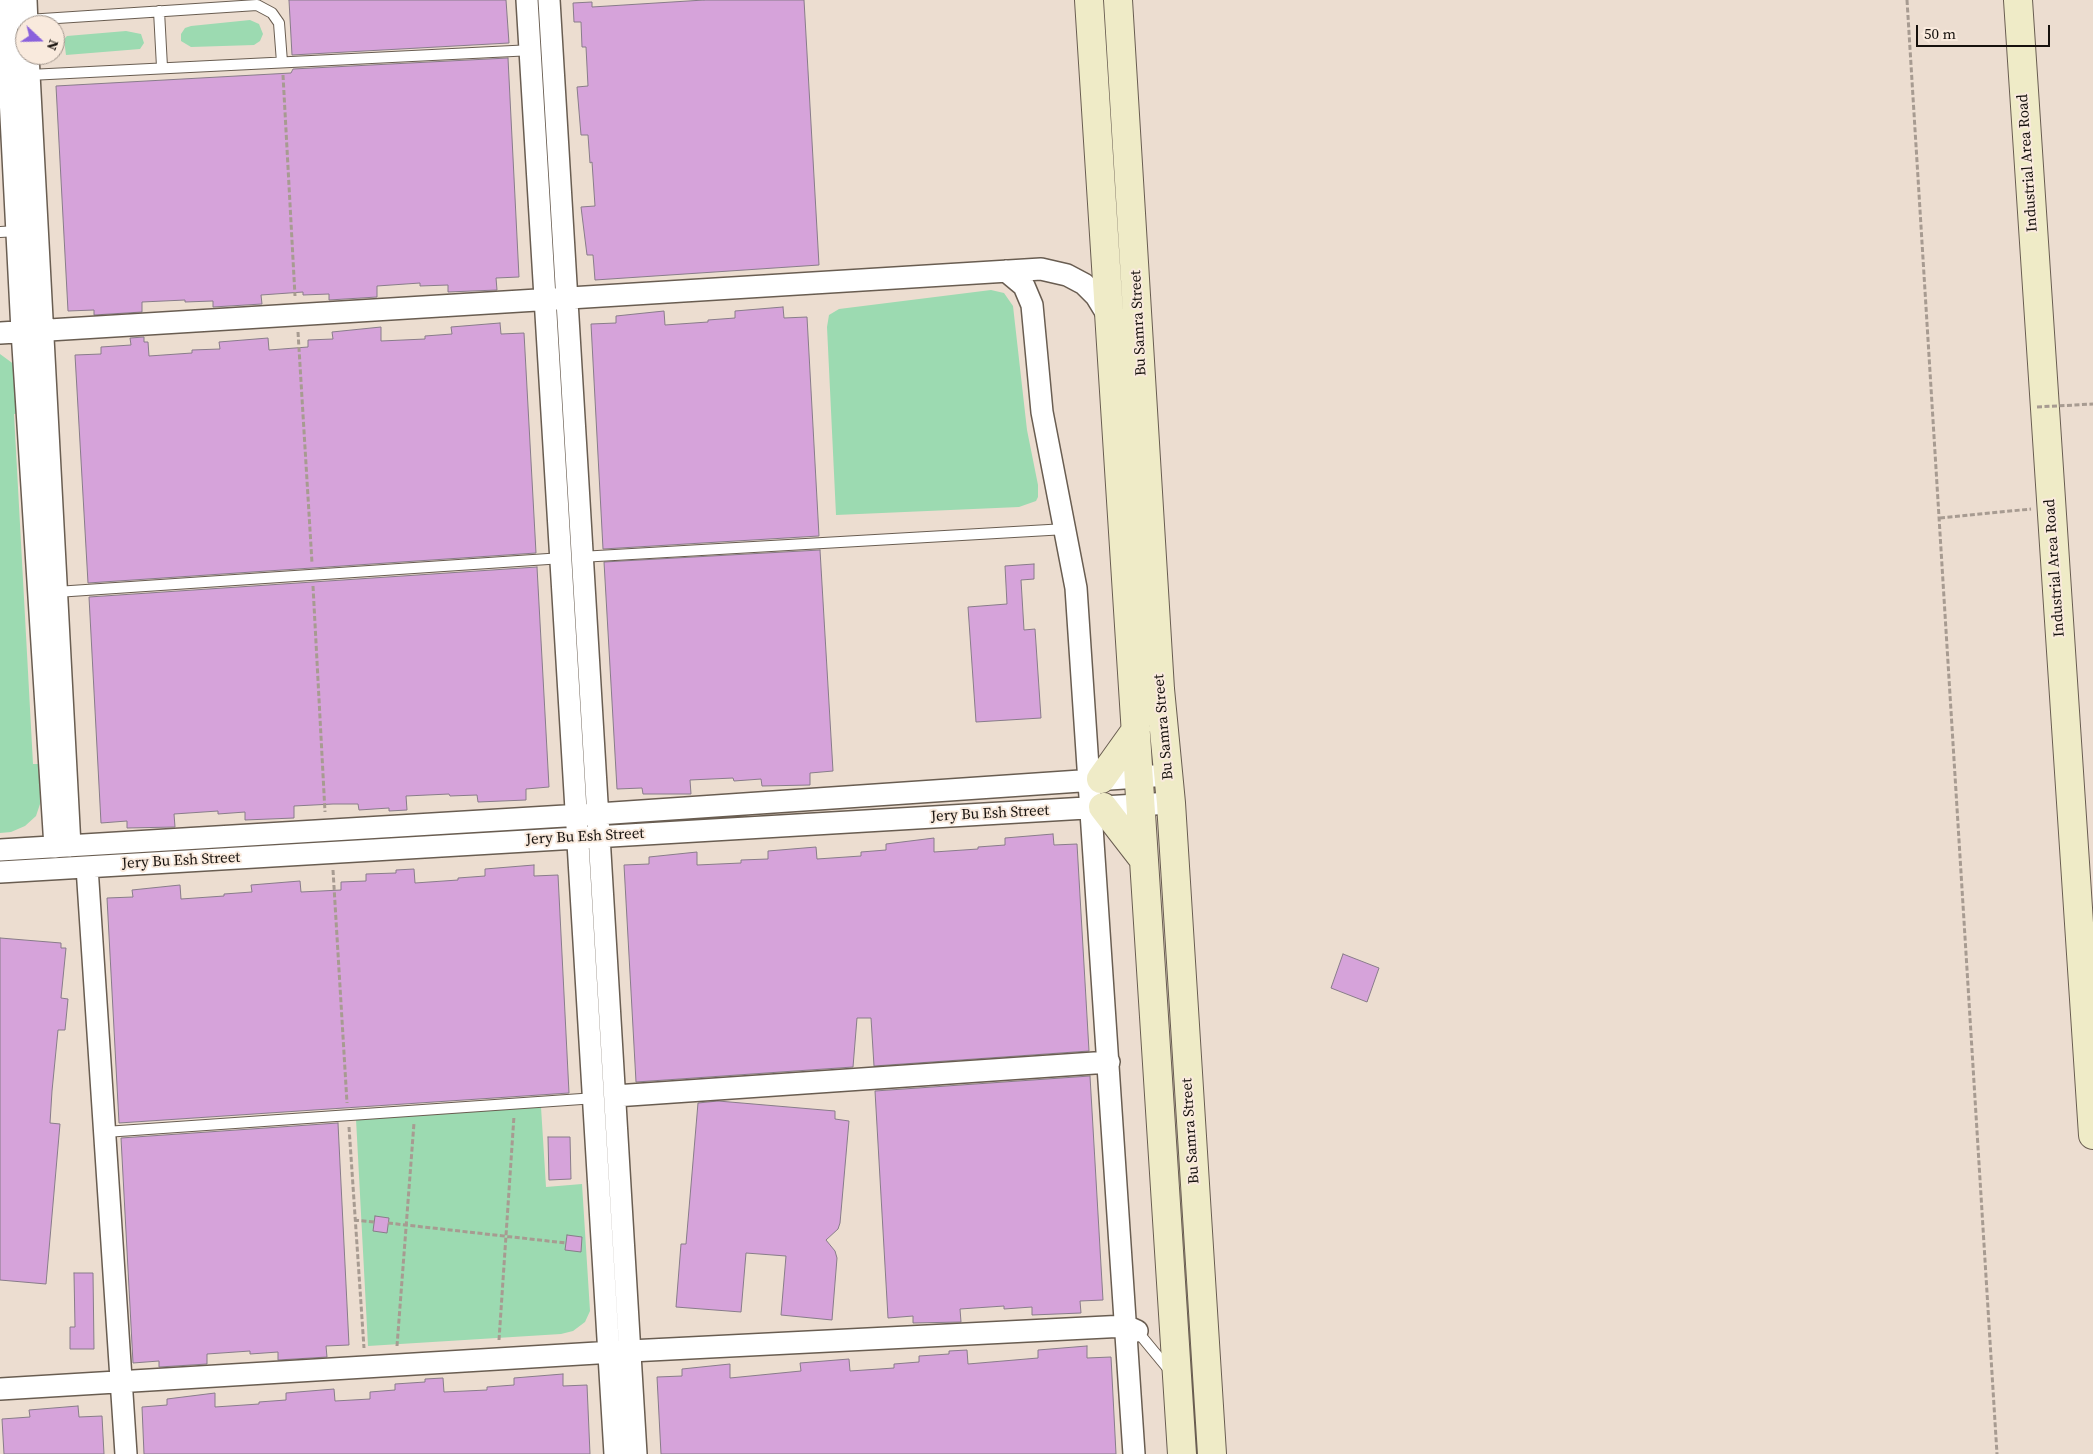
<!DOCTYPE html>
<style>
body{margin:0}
#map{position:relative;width:2093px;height:1454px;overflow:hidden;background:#ecddd0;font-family:"Source Serif 4",serif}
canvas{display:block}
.north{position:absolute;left:15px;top:15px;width:50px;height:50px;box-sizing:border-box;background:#f9eadd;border:1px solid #9e938a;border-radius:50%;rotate:111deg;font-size:14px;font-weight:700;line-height:20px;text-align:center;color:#16110d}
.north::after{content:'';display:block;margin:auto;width:18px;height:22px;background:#8a61dc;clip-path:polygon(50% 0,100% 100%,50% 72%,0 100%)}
.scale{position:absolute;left:1916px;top:25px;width:134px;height:22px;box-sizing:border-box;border:2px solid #16110d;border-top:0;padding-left:6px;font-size:15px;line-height:18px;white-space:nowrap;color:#16110d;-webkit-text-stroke:4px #f9eadd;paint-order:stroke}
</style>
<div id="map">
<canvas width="2093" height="1454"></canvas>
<div class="north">N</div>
<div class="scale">50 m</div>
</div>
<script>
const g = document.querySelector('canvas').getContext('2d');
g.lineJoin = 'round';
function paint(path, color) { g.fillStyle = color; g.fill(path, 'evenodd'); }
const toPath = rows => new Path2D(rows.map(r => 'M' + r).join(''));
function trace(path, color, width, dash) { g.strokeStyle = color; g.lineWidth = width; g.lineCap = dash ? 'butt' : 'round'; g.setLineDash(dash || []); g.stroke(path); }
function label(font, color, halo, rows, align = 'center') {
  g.font = font + ' "Source Serif 4",serif'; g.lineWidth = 4; g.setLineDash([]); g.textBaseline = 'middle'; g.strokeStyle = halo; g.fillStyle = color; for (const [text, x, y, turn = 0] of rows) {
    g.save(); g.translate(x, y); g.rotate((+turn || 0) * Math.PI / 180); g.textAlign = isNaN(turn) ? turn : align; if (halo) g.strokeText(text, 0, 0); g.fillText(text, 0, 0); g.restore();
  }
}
paint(toPath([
 [250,20,259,24,263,34,260,41,254,45,191,47,181,41,181,34,185,28,191,26],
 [126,31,141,34,144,43,140,49,66,55,64,39,67,36],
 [991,290,1004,293,1013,306,1027,430,1038,485,1038,497,1036,501,1019,507,836,515,827,327,829,315,839,309],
 [0,354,15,365,22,413,14,414,33,764,41,764,41,801,36,816,25,826,11,832,0,833],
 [541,1107,546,1187,582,1184,590,1311,585,1322,573,1331,561,1334,368,1346,356,1119]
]), '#9cdab1');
const building = toPath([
 [289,0,506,0,509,43,292,55,289,0],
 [704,0,804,0,819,265,595,280,593,255,587,255,581,207,595,206,592,162,590,163,588,135,581,135,577,87,588,86,586,47,582,47,581,22,574,22,573,3,592,2,592,7,704,0],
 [508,58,519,277,496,278,497,290,448,292,448,285,420,286,420,283,377,286,377,297,329,300,329,294,303,295,303,292,261,295,262,304,213,307,213,301,185,302,185,300,142,302,142,312,94,315,94,310,68,311,56,86,291,73,293,69,508,58],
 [783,307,784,318,807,317,819,536,603,549,591,324,616,323,616,316,664,311,665,325,708,322,708,320,735,318,735,311,783,307],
 [500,323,501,334,524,333,536,553,88,583,75,355,101,354,101,347,131,345,130,338,144,337,144,342,148,342,149,356,192,353,192,350,220,349,219,342,268,338,269,350,308,347,308,340,333,339,332,332,381,327,381,341,425,339,425,336,452,334,451,327,500,323],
 [820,550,833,771,810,773,810,785,762,786,761,779,734,781,733,778,690,780,691,794,643,794,642,788,617,789,604,562,820,550],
 [1034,564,1034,579,1021,580,1024,630,1035,629,1041,718,976,722,968,607,1007,604,1005,566,1034,564],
 [537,567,549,787,526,789,526,800,478,802,477,795,450,796,449,794,406,796,407,810,389,811,389,808,359,810,358,804,333,804,294,806,294,818,245,820,245,812,218,814,218,811,174,814,175,827,127,828,127,821,101,823,89,597,537,567],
 [1053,834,1054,845,1077,844,1089,1051,874,1066,871,1018,857,1018,853,1067,636,1082,624,865,649,864,649,857,697,852,697,865,741,863,741,860,768,859,768,851,816,847,817,859,861,856,861,852,886,850,886,844,934,838,934,852,978,849,978,847,1005,845,1005,838,1053,834],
 [534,865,534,876,558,875,569,1093,119,1123,107,898,133,897,132,890,180,885,181,899,224,896,224,894,252,892,251,885,300,881,301,892,341,890,341,882,366,881,366,874,396,873,396,870,414,869,415,883,458,880,458,878,485,876,485,869,534,865],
 [0,938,61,943,61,948,66,948,61,998,68,999,65,1030,58,1030,52,1091,50,1123,60,1124,46,1284,0,1280,0,938],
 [1343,954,1379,968,1367,1002,1331,988,1343,954],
 [1090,1076,1103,1300,1080,1301,1081,1313,1032,1315,1032,1307,1004,1309,1004,1306,960,1309,961,1322,913,1323,913,1316,888,1318,875,1091,1090,1076],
 [718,1101,835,1111,835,1119,849,1121,840,1223,838,1229,826,1240,835,1251,837,1258,832,1320,781,1315,786,1256,746,1253,741,1312,676,1307,681,1244,686,1244,698,1103,718,1101],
 [338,1123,349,1345,326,1346,327,1357,278,1360,278,1352,250,1354,250,1351,207,1354,207,1364,159,1367,159,1361,133,1363,121,1138,338,1123],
 [548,1137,570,1137,571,1179,549,1180,548,1137],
 [375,1216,389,1218,387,1233,373,1231,375,1216],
 [567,1235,582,1237,581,1252,565,1250,567,1235],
 [74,1273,93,1273,94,1349,70,1349,70,1327,75,1327,74,1273],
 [1087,1346,1087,1358,1111,1357,1116,1454,661,1454,657,1377,682,1376,682,1369,730,1364,730,1378,801,1371,800,1363,849,1359,850,1371,894,1368,894,1364,919,1362,919,1356,949,1354,949,1351,967,1350,968,1364,1038,1358,1038,1350,1087,1346],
 [563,1374,563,1386,587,1385,590,1454,144,1454,142,1407,167,1405,167,1399,215,1393,215,1407,259,1404,259,1402,286,1400,286,1393,334,1389,335,1401,370,1399,370,1392,395,1390,395,1384,425,1382,425,1379,443,1378,444,1392,487,1390,487,1387,514,1385,514,1378,563,1374],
 [78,1406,79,1417,102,1416,104,1454,4,1454,2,1419,30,1417,29,1410,78,1406]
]);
paint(building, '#d6a3da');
trace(building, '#887c89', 1);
const lane = toPath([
 [159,11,162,67],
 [27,20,257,5,272,13,279,23,282,62],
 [29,75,533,50],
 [0,232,18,231],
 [580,557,1066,529],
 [56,592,563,558],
 [105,1132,596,1098],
 [1137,1331,1170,1371]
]);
const street = toPath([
 [5,0,22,331,55,847],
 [26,0,27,25],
 [527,0,615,1454],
 [549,0,636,1454],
 [28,55,70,846],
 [1006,271,1024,286,1032,305,1042,412,1076,588,1134,1454],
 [0,333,1041,269,1067,275,1084,284,1096,296,1107,314],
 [0,850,598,814,1168,775],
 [87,867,126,1454],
 [0,872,1171,803],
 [615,1096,1109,1062],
 [0,1389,630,1351,1126,1326,1137,1331]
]);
const secondary = toPath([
 [1089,0,1182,1454],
 [1118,0,1160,689,1171,803,1212,1454],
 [2018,0,2093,1135],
 [1101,779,1136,730],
 [1103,807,1144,860]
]);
trace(lane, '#695d51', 12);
trace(street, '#695d51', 24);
trace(secondary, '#695d51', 30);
trace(toPath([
 [1907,0,1997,1454],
 [283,75,295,296],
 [298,332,312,563],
 [1940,518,2031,509],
 [313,586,325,812],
 [333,870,347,1103],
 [349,1127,364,1348],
 [354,1220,374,1222],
 [388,1223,566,1243],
 [499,1340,514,1116],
 [397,1346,414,1123]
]), '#a79b91', 3, [5, 2.5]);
trace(lane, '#fff', 10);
trace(street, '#fff', 21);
trace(secondary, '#efebc7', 28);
trace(toPath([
 [2037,407,2093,404]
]), '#a79b91', 3, [5, 2.5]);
label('15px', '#16110d', '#f9eadd', [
 ["Industrial Area Road",2028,163,-94],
 ["Bu Samra Street",1139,323,-93],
 ["Industrial Area Road",2055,568,-94],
 ["Bu Samra Street",1164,727,-95],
 ["Jery Bu Esh Street",990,814,-3],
 ["Jery Bu Esh Street",585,837,-3],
 ["Jery Bu Esh Street",181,861,-3],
 ["Bu Samra Street",1191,1131,-94]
]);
</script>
